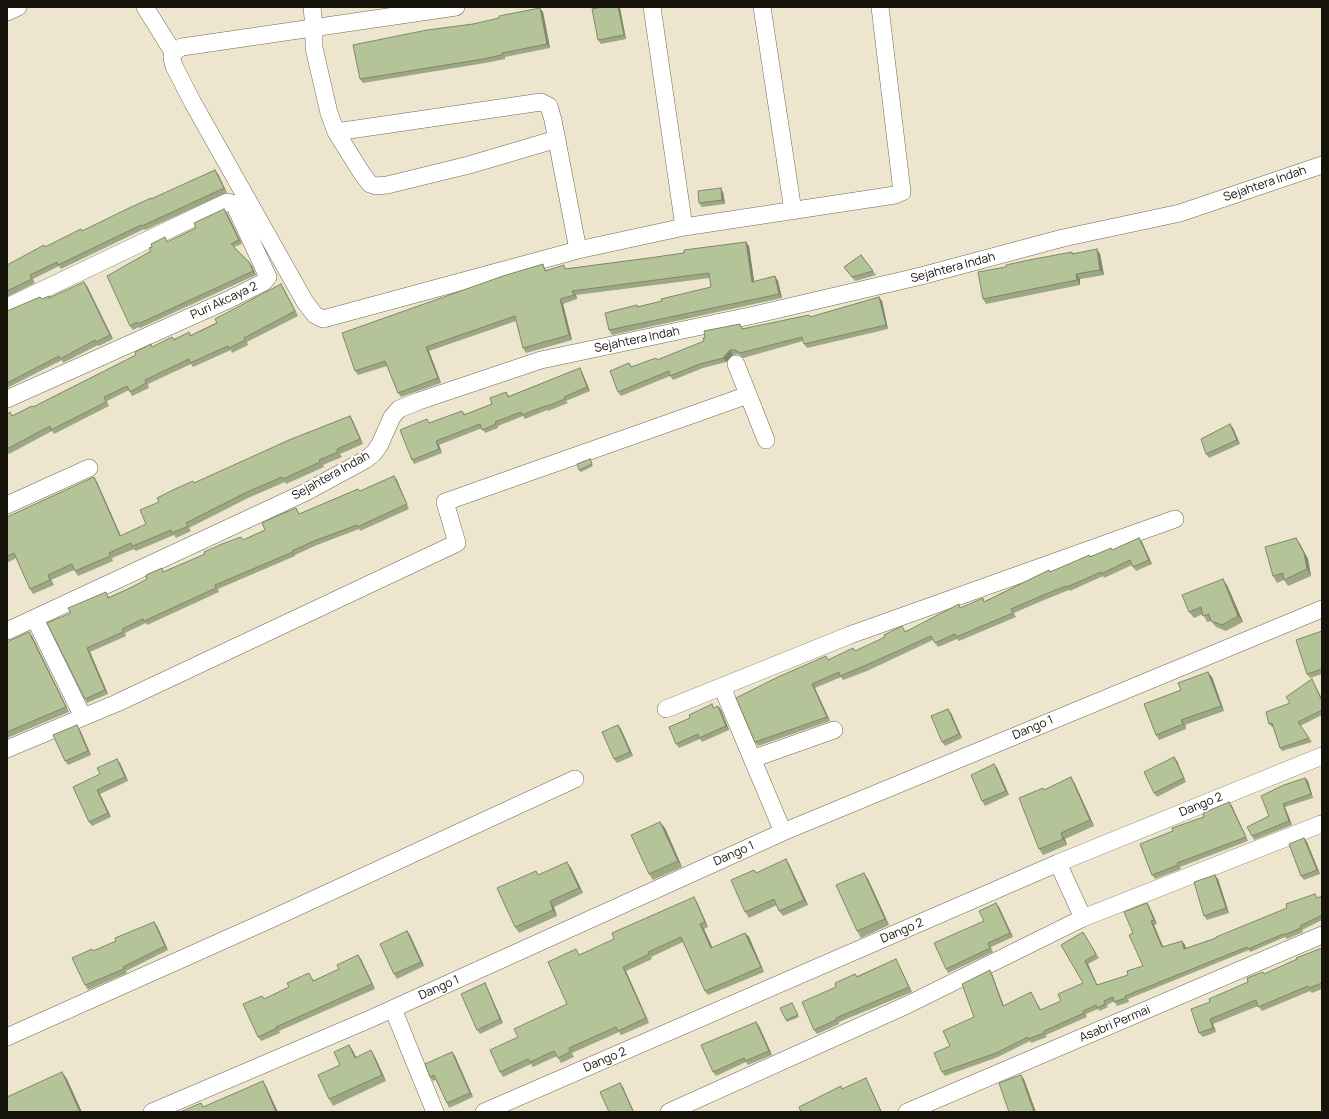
<!DOCTYPE html>
<style>
body{margin:0}
#map{position:relative;width:1329px;height:1119px;overflow:hidden;background:#ede5cd;font-family:Manrope,sans-serif}
canvas{display:block}
.frame{position:absolute;inset:0;border:8px solid #16130a;pointer-events:none}
</style>
<div id="map">
<canvas width="1329" height="1119"></canvas>
<div class="frame"></div>
</div>
<script>
const g = document.querySelector('canvas').getContext('2d');
g.lineJoin = 'round';
const toPath = rows => new Path2D(rows.map(r => 'M' + r).join(''));
function trace(path, color, width, dash) { g.strokeStyle = color; g.lineWidth = width; g.lineCap = dash ? 'butt' : 'round'; g.setLineDash(dash || []); g.stroke(path); }
function paint(path, color) { g.fillStyle = color; g.fill(path, 'evenodd'); }
function label(font, color, halo, rows, align = 'center') {
  g.font = font + ' Manrope,sans-serif'; g.lineWidth = 3.5; g.setLineDash([]); g.textBaseline = 'middle'; g.strokeStyle = halo; g.fillStyle = color; for (const [text, x, y, turn = 0] of rows) {
    g.save(); g.translate(x, y); g.rotate((+turn || 0) * Math.PI / 180); g.textAlign = isNaN(turn) ? turn : align; if (halo) g.strokeText(text, 0, 0); g.fillText(text, 0, 0); g.restore();
  }
}
const minor = toPath([
 [145,7,173,52],
 [312,7,314,28,314,48,329,113,336,132,363,175,370,184,376,186,387,185,469,165,557,139],
 [456,7,182,47,173,52,172,58,174,66,193,103,305,302,315,315,323,319,578,250],
 [762,7,793,211],
 [7,12,18,7],
 [336,132,541,102,549,106,553,120,578,250,684,227,652,7],
 [684,227,895,195,902,192,880,7],
 [7,307,227,202,234,204,268,277,264,282,228,300,7,399],
 [736,364,766,440],
 [7,505,89,468],
 [35,619,83,717],
 [7,631,306,492,365,460,374,453,380,444,392,417,399,409,419,401,541,360,754,315,921,276,1063,238,1180,213,1322,165],
 [722,687,783,832],
 [666,709,850,635,1175,519],
 [7,749,117,703,457,543,445,502,748,395],
 [752,759,834,730],
 [1083,918,1321,824],
 [393,1009,435,1112],
 [7,1037,269,920,575,779],
 [152,1112,370,1019,783,832,1322,609],
 [484,1112,1058,863,1322,756],
 [669,1112,907,1005,1083,918,1058,863],
 [907,1112,1322,935]
]);
trace(minor, '#706953', 18);
trace(minor, '#fff', 17);
paint(toPath([
 [620,8,626,39,601,44,598,40],
 [543,12,550,48,505,57,505,59,485,63,363,83,360,79,473,24],
 [215,170,218,174,227,193,145,230,144,229,61,269,59,266,33,279,35,283,7,297,7,265,45,247,82,231],
 [723,192,725,204,702,207,699,203],
 [224,209,227,213,242,244,234,247,252,266,256,275,140,328,139,327,133,330,130,326,168,242,196,228],
 [746,242,749,246,754,282,775,276,778,281,782,298,612,335,609,330,637,305,638,307,662,301,711,287,710,278,576,295,577,299,563,304,572,340,526,353,523,348,516,321,429,351,441,383,401,397,398,393,387,366,358,375,355,371,546,269,547,271,649,258,684,253],
 [1072,252,1073,253,1100,254,1104,275,1080,279,1080,285,986,304,983,299,1006,267],
 [861,255,876,275,855,281,844,267],
 [87,286,113,339,99,346,98,345,63,363,62,360,7,388,7,311,42,299],
 [284,289,298,316,247,342,248,345,232,353,231,350,193,367,191,364,148,384,149,388,132,396,129,390,107,401,109,406,54,434,52,431,9,454,7,451,7,414,13,415,33,407,172,337,174,339,189,332,191,335],
 [879,297,882,301,888,329,807,348,804,344,803,341,743,358,738,354,733,355,726,362,703,368,673,380,670,376,621,396,618,392,629,363,632,367,658,360,704,341,705,338,740,324,743,329,810,317],
 [580,368,582,372,590,391,566,401,568,403,548,411,547,410,525,419,523,416,498,426,498,428,485,433,482,428,439,445,442,453,414,464,412,460,462,411,465,414,492,404,506,392,509,396],
 [350,416,353,421,363,444,340,454,342,457,323,465,324,467,286,484,285,482,248,498,189,528,191,531,176,538,174,535,136,551,134,549,112,558,113,561,78,576,74,570,51,580,54,585,33,594,30,589,16,558,7,563,7,517,94,477,97,482,121,536,146,524,159,502,194,483],
 [1230,424,1233,428,1240,444,1209,458,1206,454],
 [591,461,593,466,581,472,579,470],
 [394,476,397,480,409,509,360,531,359,529,317,545,295,555,295,556,218,589,219,592,147,625,146,623,125,633,126,636,90,652,108,694,87,703,85,699,71,613,108,596,109,597,130,588,164,572,244,540,265,530,296,508,300,514,358,489,360,491],
 [1139,538,1142,542,1152,564,1136,571,1132,565,1104,578,1103,576,1070,591,1069,590,1044,600,1014,613,1016,617,959,641,957,639,938,647,933,640,867,671,843,680,841,677,815,688,830,721,758,746,755,742,828,660,853,648,856,651,906,631,961,608,985,601,1049,570,1051,572,1090,556,1112,550],
 [1296,538,1300,544,1308,559,1311,576,1288,586,1284,580,1277,583,1273,576],
 [1227,585,1243,622,1226,631,1216,627,1211,621,1207,622,1203,614,1194,618,1189,612],
 [1322,631,1322,674,1310,678,1307,674],
 [32,636,69,712,7,738,7,642],
 [1212,677,1224,711,1185,725,1186,729,1159,740,1156,735],
 [1314,683,1322,699,1322,715,1300,726,1312,742,1282,751,1280,748,1273,727,1272,727,1269,724,1290,703],
 [718,706,721,710,729,730,702,742,700,739,679,748,676,744,714,708],
 [951,713,962,738,945,746,942,742],
 [618,725,621,729,633,756,617,763,614,759],
 [80,730,91,755,68,765,65,761],
 [1174,757,1177,761,1186,782,1157,797,1154,793],
 [120,763,128,781,100,794,111,817,92,826,89,822,100,774],
 [997,768,1009,795,985,806,982,801],
 [1071,777,1075,784,1094,826,1065,839,1067,845,1043,855,1039,849,1043,788,1044,790],
 [1305,778,1308,781,1313,798,1285,807,1292,825,1254,840,1252,836,1269,816],
 [1229,802,1232,806,1248,841,1180,867,1181,869,1155,879,1152,875,1173,831,1204,817],
 [665,828,682,867,653,880,649,874],
 [1304,838,1307,842,1320,874,1304,880,1301,876],
 [789,864,808,905,783,916,779,911,777,905,749,918,745,912,754,870,756,873],
 [571,868,583,893,554,907,557,916,519,933,515,927],
 [868,879,889,925,861,938,857,931],
 [1218,879,1229,913,1207,920,1204,916],
 [1322,896,1322,920,1302,930,1303,932,1287,939,1285,937,1250,952,1249,950,1128,999,1129,1002,1117,1006,1114,1001,1107,1005,1108,1007,1100,1011,1098,1009,1086,1014,1087,1017,1046,1035,1047,1037,1031,1043,1030,1041,998,1057,945,1076,942,1072,950,1046,974,1017,992,974,1004,1006,1031,992,1033,996,1041,1010,1061,1001,1083,983,1083,932,1099,958,1088,964,1097,985,1128,975,1143,966,1133,933,1147,903,1149,906,1157,924,1154,925,1163,947,1182,941,1185,945,1186,948,1216,938],
 [697,902,708,927,704,929,712,948,745,933,749,937,764,972,708,995,705,991,683,942,651,957,652,959,626,971,649,1023,621,1035,619,1032,572,1053,574,1057,561,1063,557,1056,533,1067,531,1064,503,1077,500,1072,518,1037,567,1004,580,955],
 [999,907,1013,937,991,947,993,952,948,973,946,969,984,921],
 [157,926,168,950,126,971,127,973,88,990,85,985,92,949,93,951],
 [407,931,410,935,424,966,397,979,394,974],
 [1322,948,1322,989,1312,993,1310,991,1262,1011,1258,1006,1213,1024,1216,1032,1203,1037,1199,1033,1210,1002,1248,982,1263,972,1264,974],
 [361,959,375,989,279,1031,280,1033,261,1041,258,1037,262,996,264,999,312,978,314,981],
 [896,959,898,963,912,992,839,1022,839,1024,817,1034,814,1030,836,987,855,974,857,976],
 [485,983,487,987,503,1023,480,1034,477,1030],
 [792,1003,799,1017,787,1022,786,1020],
 [759,1026,772,1055,748,1065,746,1062,716,1076,713,1072],
 [349,1045,353,1051,356,1057,375,1057,386,1081,333,1106,329,1099,340,1065],
 [452,1052,455,1056,473,1097,449,1108,447,1103,436,1080,433,1081,430,1077]
]), '#9ca883');
paint(toPath([
 [618,7,619,7,620,8,626,39,624,35],
 [540,8,543,12,550,48,547,44],
 [215,170,218,174,227,193,224,188],
 [721,188,723,192,725,204,722,200],
 [224,209,227,213,242,244,239,240],
 [746,242,749,246,755,287,752,282],
 [1097,249,1100,254,1104,275,1100,270],
 [249,262,252,266,256,275,253,271],
 [1076,274,1080,279,1080,285,1077,280],
 [775,276,778,281,782,298,779,294],
 [84,282,87,286,113,339,110,335],
 [281,284,284,289,298,316,295,311],
 [572,291,576,295,577,299,574,295],
 [879,297,882,301,888,329,886,325],
 [560,299,563,304,572,340,569,335],
 [426,347,429,351,441,383,438,378],
 [730,350,733,355,726,362,723,358],
 [580,368,582,372,590,391,587,387],
 [350,416,353,421,363,444,360,439],
 [1230,424,1233,428,1240,444,1237,440],
 [436,441,439,445,442,453,439,449],
 [394,476,397,480,409,509,407,504],
 [94,477,97,482,123,541,120,536],
 [1139,538,1142,542,1152,564,1149,560],
 [1296,538,1300,544,1308,559,1311,576,1307,569],
 [48,575,54,585,50,580],
 [1223,579,1227,585,1243,622,1238,616],
 [29,632,32,636,69,712,66,707],
 [87,648,90,652,108,694,105,690],
 [1208,672,1212,677,1224,711,1221,706],
 [1312,679,1322,699,1322,701],
 [812,684,815,688,830,721,827,717],
 [718,706,721,710,729,730,726,726],
 [948,709,951,713,962,738,959,734],
 [1181,720,1185,725,1186,729,1183,724],
 [77,725,80,730,91,755,88,751],
 [618,725,621,729,633,756,630,752],
 [1174,757,1177,761,1186,782,1184,778],
 [117,759,120,763,128,781,125,777],
 [994,764,997,768,1009,795,1006,791],
 [1071,777,1075,784,1094,826,1090,820],
 [1305,778,1308,781,1313,798,1311,794],
 [97,790,100,794,111,817,108,813],
 [1229,802,1232,806,1248,841,1246,837],
 [1283,804,1285,807,1292,825,1289,821],
 [660,822,665,828,682,867,678,861],
 [1061,833,1065,839,1067,845,1063,839],
 [1304,838,1307,842,1320,874,1317,870],
 [786,859,789,864,808,905,804,900],
 [567,862,571,868,583,893,579,888],
 [864,873,868,879,889,925,885,919],
 [1215,875,1218,879,1229,913,1226,908],
 [694,897,697,902,708,927,705,922],
 [550,901,554,907,557,916,553,910],
 [996,903,999,907,1013,937,1010,933],
 [1147,903,1149,906,1157,924,1154,920],
 [1151,921,1154,925,1165,951,1162,947],
 [154,922,157,926,168,950,165,946],
 [700,924,704,929,715,953,711,948],
 [407,931,410,935,424,966,421,962],
 [745,933,749,937,764,972,761,967],
 [1182,941,1185,945,1187,953,1184,949],
 [358,955,361,959,375,989,372,984],
 [896,959,898,963,912,992,909,987],
 [1085,961,1088,964,1099,989],
 [623,967,626,971,649,1023,646,1018],
 [990,970,992,974,1005,1010,1003,1006],
 [485,983,487,987,503,1023,500,1019],
 [1031,992,1033,996,1043,1014,1040,1010],
 [1210,1019,1213,1024,1216,1032,1213,1028],
 [756,1022,759,1026,772,1055,769,1051],
 [349,1045,353,1051,359,1064,355,1058],
 [371,1050,375,1057,386,1081,382,1075],
 [452,1052,455,1056,473,1097,470,1093],
 [62,1072,67,1079,82,1112,80,1112],
 [1021,1075,1024,1079,1036,1112,1034,1112],
 [866,1078,868,1082,882,1112,881,1112],
 [263,1081,266,1086,278,1112,276,1112],
 [620,1083,623,1087,634,1112,633,1112]
]), '#7f886a');
const building = toPath([
 [602,7,618,7,624,35,598,40,592,9,602,7],
 [540,8,547,44,502,53,502,55,483,59,360,79,353,45,427,30,473,24,499,18,499,16,540,8],
 [215,170,224,188,142,226,141,225,58,265,57,262,30,275,32,279,7,291,7,265,44,245,45,247,81,229,82,231,127,209,151,198,151,199,215,170],
 [721,188,722,200,699,203,698,191,721,188],
 [224,209,239,240,231,244,249,262,253,271,138,324,137,322,130,326,107,276,151,251,149,248,152,247,151,244,165,237,167,242,196,228,194,223,224,209],
 [746,242,752,282,775,276,779,294,609,330,605,313,637,305,637,307,662,301,661,299,711,287,709,273,572,291,574,295,560,299,569,335,523,348,515,316,426,347,438,378,398,393,385,361,355,371,342,333,503,276,543,264,545,271,564,265,565,269,649,258,684,253,684,250,746,242],
 [1097,249,1100,270,1076,274,1077,280,983,299,978,272,1006,267,1006,265,1029,260,1072,252,1072,254,1097,249],
 [861,255,873,271,852,277,844,267,861,255],
 [84,282,110,335,96,342,95,340,60,359,59,356,7,383,7,311,40,297,42,299,49,296,49,298,84,282],
 [281,284,295,311,244,338,245,340,229,348,228,346,190,363,189,359,145,380,146,383,130,392,127,386,104,397,106,402,51,430,50,426,7,449,7,414,10,412,12,416,32,406,33,407,136,355,135,352,151,344,152,347,172,337,174,340,189,332,190,336,217,323,215,319,281,284],
 [879,297,886,325,804,344,802,337,740,353,735,350,730,350,723,358,700,364,670,376,669,371,618,392,610,371,629,363,631,367,656,358,657,360,704,341,703,338,705,338,704,331,740,324,742,329,809,315,810,317,879,297],
 [580,368,587,387,564,397,565,399,545,407,545,406,522,415,521,412,495,422,496,424,482,430,480,424,436,441,439,449,412,460,400,430,427,419,429,423,462,411,464,415,492,404,490,398,506,392,508,397,580,368],
 [350,416,360,439,337,449,338,452,319,460,320,462,283,479,282,477,245,493,186,523,188,526,172,533,171,530,133,546,131,543,109,553,110,556,75,571,72,564,48,575,50,580,30,589,14,553,7,556,7,517,94,477,120,536,146,524,140,510,159,502,157,498,175,489,193,481,194,483,289,440,350,416],
 [1230,424,1237,440,1206,454,1201,439,1230,424],
 [590,459,592,464,579,470,577,464,590,459],
 [394,476,407,504,357,527,357,525,314,541,292,551,293,552,215,585,216,588,144,621,143,619,122,629,123,632,87,648,105,690,85,699,47,623,71,613,68,608,106,592,108,598,130,588,147,579,146,575,162,568,163,572,205,554,204,552,222,544,241,537,243,540,265,530,262,523,277,516,296,508,299,514,358,489,360,491,394,476],
 [1139,538,1149,560,1133,567,1130,560,1101,574,1101,572,1067,587,1066,586,1041,596,1011,609,1013,613,956,637,955,634,935,643,931,636,864,666,840,676,839,672,812,684,827,717,755,742,736,698,778,677,826,656,828,660,853,648,855,651,885,637,884,635,902,626,905,632,959,604,960,608,983,598,984,602,1049,570,1050,572,1085,557,1089,555,1090,557,1111,548,1112,550,1139,538],
 [1296,538,1304,553,1307,569,1284,580,1283,573,1273,576,1265,547,1296,538],
 [1223,579,1238,616,1222,625,1211,621,1209,614,1203,616,1201,607,1189,612,1182,595,1223,579],
 [1322,631,1322,669,1307,674,1296,640,1322,631],
 [29,632,66,707,7,732,7,642,29,632],
 [1208,672,1221,706,1181,720,1183,724,1156,735,1144,704,1181,690,1178,683,1208,672],
 [1312,679,1322,701,1322,710,1298,722,1309,738,1280,748,1272,723,1269,724,1266,712,1290,703,1286,697,1312,679],
 [712,704,713,708,718,706,726,726,699,738,698,734,676,744,669,727,690,718,689,715,712,704],
 [948,709,959,734,942,742,931,716,948,709],
 [77,725,88,751,65,761,53,735,77,725],
 [618,725,630,752,614,759,602,732,618,725],
 [1174,757,1184,778,1154,793,1144,772,1174,757],
 [117,759,125,777,97,790,108,813,89,822,73,787,100,774,97,768,117,759],
 [994,764,1006,791,982,801,971,775,994,764],
 [1071,777,1090,820,1061,833,1063,839,1039,849,1019,798,1043,788,1044,790,1071,777],
 [1305,778,1311,794,1283,804,1289,821,1252,836,1247,827,1269,816,1261,796,1284,785,1305,778],
 [1229,802,1246,837,1177,863,1178,865,1152,875,1140,844,1173,831,1172,828,1204,817,1203,813,1229,802],
 [660,822,678,861,649,874,631,835,660,822],
 [1304,838,1317,870,1301,876,1289,844,1304,838],
 [786,859,804,900,779,911,774,899,745,912,731,880,754,870,756,873,786,859],
 [567,862,579,888,550,901,553,910,515,927,497,888,536,871,538,875,567,862],
 [864,873,885,919,857,931,836,885,864,873],
 [1215,875,1226,908,1204,916,1194,882,1215,875],
 [1315,894,1317,898,1322,896,1322,915,1300,926,1301,928,1284,935,1283,934,1248,949,1247,947,1125,996,1126,998,1114,1002,1113,997,1104,1001,1105,1004,1097,1008,1096,1005,1083,1011,1084,1013,1044,1031,1044,1033,1028,1039,1028,1037,996,1053,942,1072,934,1053,950,1046,943,1031,974,1017,962,984,990,970,1003,1006,1031,992,1040,1010,1061,1001,1058,994,1083,983,1061,945,1083,932,1096,954,1085,961,1097,985,1128,975,1127,971,1143,966,1129,935,1133,933,1124,912,1147,903,1154,920,1151,921,1162,947,1182,941,1184,949,1216,938,1216,937,1287,908,1286,904,1315,894],
 [694,897,705,922,700,924,711,948,745,933,761,967,705,991,681,937,648,952,649,954,623,967,646,1018,618,1031,616,1027,569,1048,570,1052,558,1058,554,1051,530,1062,528,1059,500,1072,490,1050,518,1037,514,1029,567,1004,548,962,576,949,579,955,614,939,612,933,694,897],
 [996,903,1010,933,988,943,990,948,946,969,934,943,984,921,979,911,996,903],
 [154,922,165,946,123,967,124,969,85,985,72,958,92,949,93,951,116,941,115,938,154,922],
 [407,931,421,962,394,974,380,944,407,931],
 [1322,948,1322,983,1309,988,1308,986,1258,1007,1256,1000,1210,1019,1213,1028,1199,1033,1191,1009,1210,1002,1209,999,1248,982,1247,978,1263,972,1264,974,1297,959,1296,958,1322,948],
 [358,955,372,984,276,1027,277,1028,258,1037,243,1004,262,996,264,999,289,987,287,983,309,973,313,981,339,969,337,965,358,955],
 [896,959,909,987,836,1018,836,1020,814,1030,802,1002,836,987,835,983,855,974,857,977,896,959],
 [485,983,500,1019,477,1030,461,994,485,983],
 [792,1003,798,1015,786,1020,780,1008,792,1003],
 [756,1022,769,1051,745,1061,744,1058,713,1072,701,1045,756,1022],
 [349,1045,355,1058,371,1050,382,1075,329,1099,318,1075,340,1065,334,1052,349,1045],
 [452,1052,470,1093,447,1103,434,1075,430,1077,425,1064,452,1052],
 [62,1072,80,1112,7,1112,7,1097,62,1072],
 [1021,1075,1034,1112,1009,1112,999,1083,1021,1075],
 [866,1078,881,1112,801,1112,799,1107,841,1086,842,1089,866,1078],
 [263,1081,276,1112,180,1112,201,1103,203,1107,263,1081],
 [620,1083,633,1111,631,1112,609,1112,600,1092,620,1083]
]);
paint(building, '#b5c398');
trace(building, '#7f886a', 1);
label('12px', '#16130a', '#fff', [
 ["Sejahtera Indah",1265,184,-19],
 ["Sejahtera Indah",953,268,-15],
 ["Puri Akcaya 2",224,301,-25],
 ["Sejahtera Indah",637,340,-12],
 ["Sejahtera Indah",331,476,-29],
 ["Dango 1",1033,728,-23],
 ["Dango 2",1201,805,-22],
 ["Dango 1",734,854,-24],
 ["Dango 2",902,931,-23],
 ["Dango 1",439,988,-24],
 ["Asabri Permai",1115,1024,-23],
 ["Dango 2",605,1060,-23]
]);
</script>
